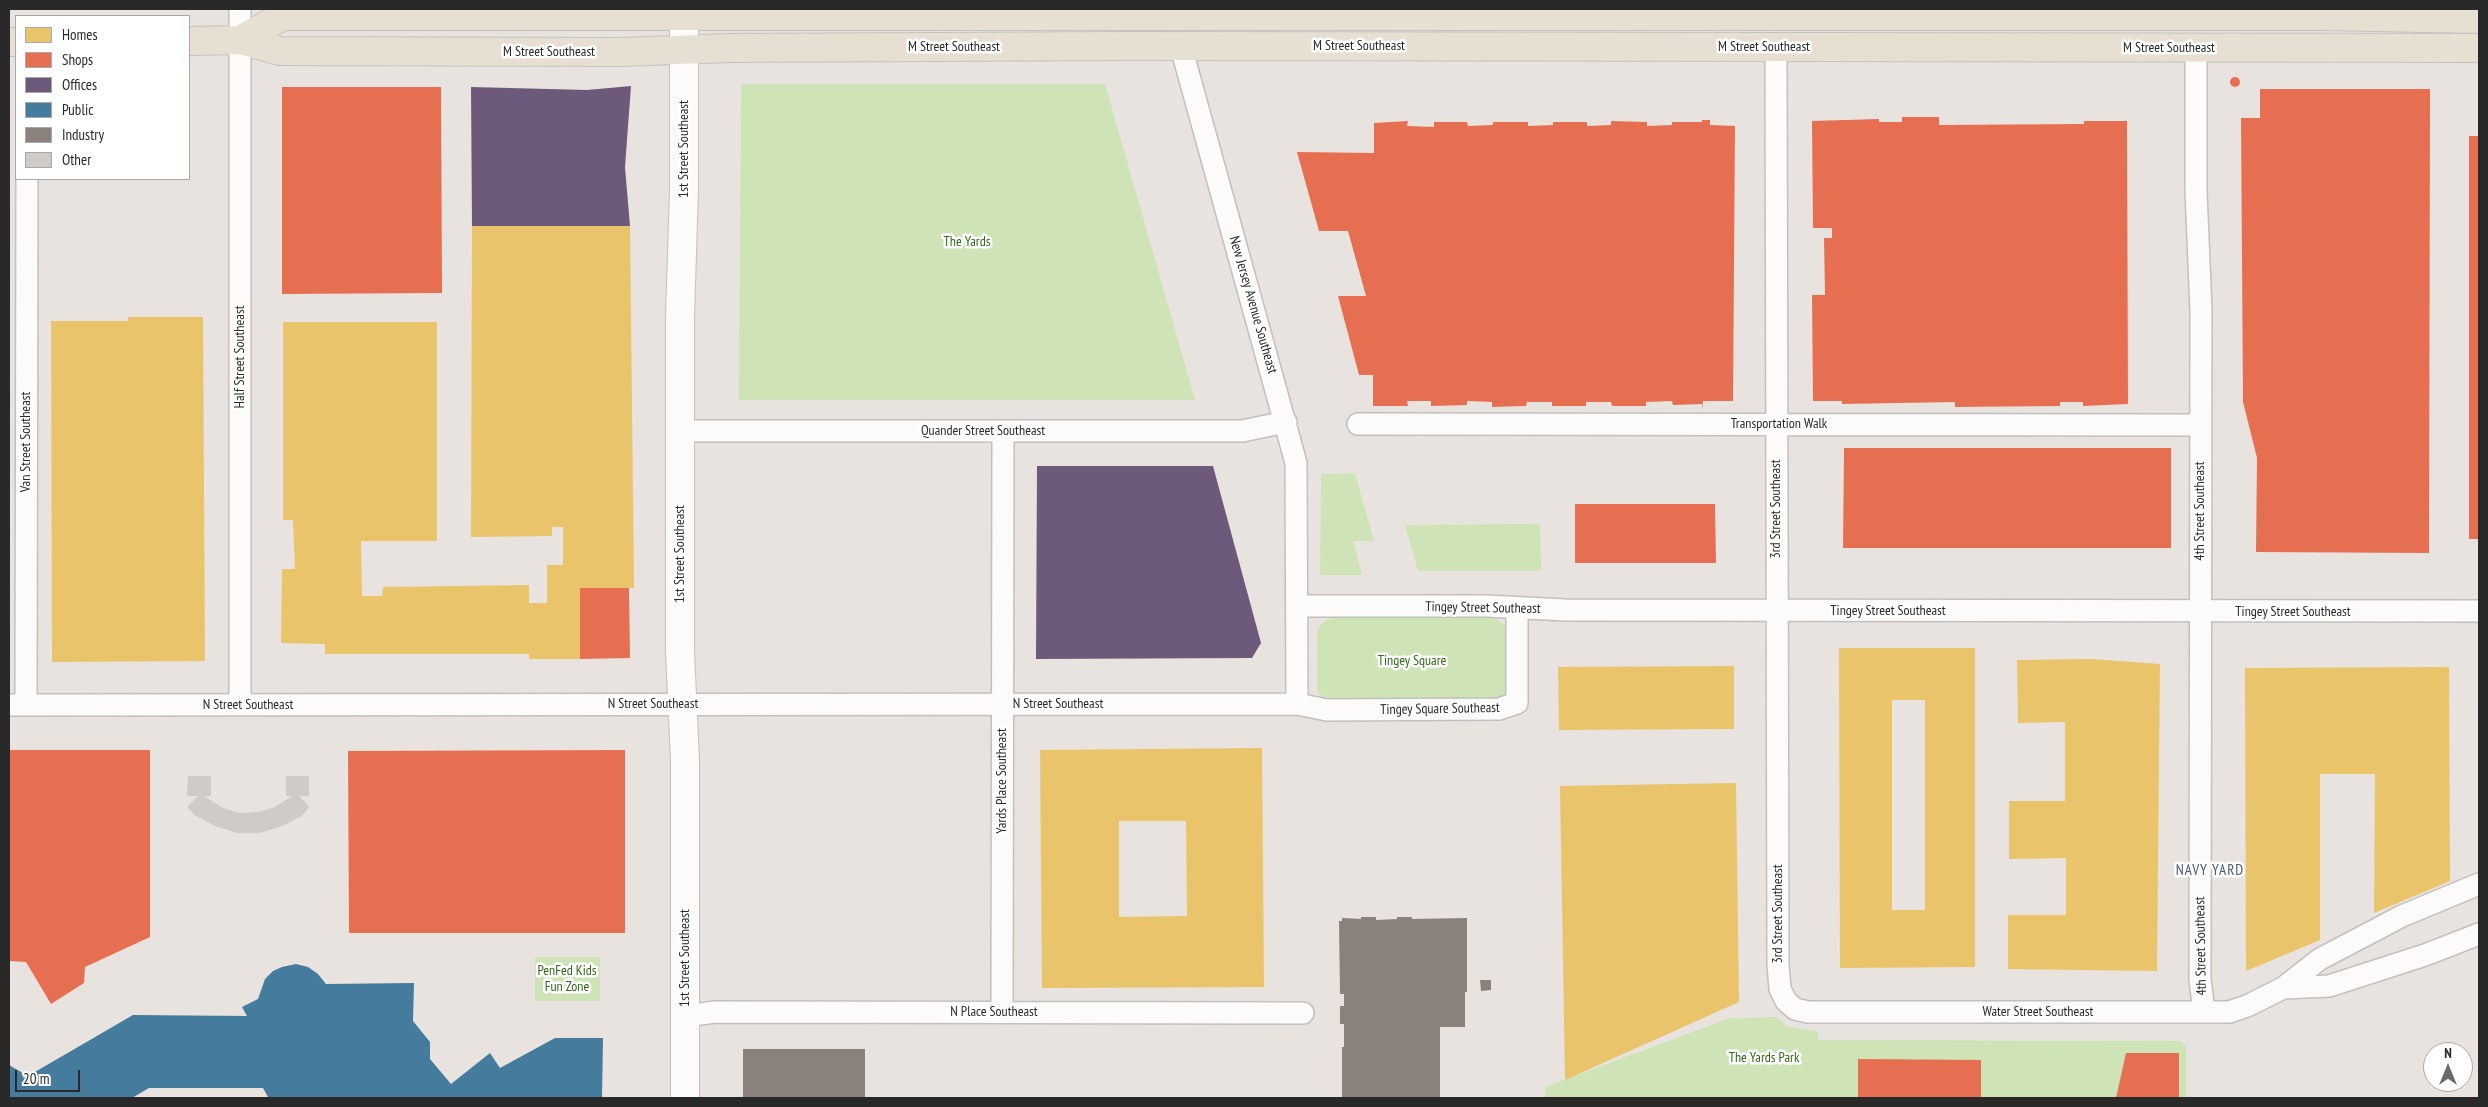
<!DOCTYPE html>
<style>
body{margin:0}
#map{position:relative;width:2488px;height:1107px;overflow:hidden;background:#e8e3de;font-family:"PT Sans Narrow",sans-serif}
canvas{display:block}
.frame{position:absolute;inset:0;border:10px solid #292929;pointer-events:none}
.legend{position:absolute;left:15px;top:15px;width:175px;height:165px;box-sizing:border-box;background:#fff;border:1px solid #a9a9a9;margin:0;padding:6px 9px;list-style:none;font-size:15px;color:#292929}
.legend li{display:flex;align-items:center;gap:10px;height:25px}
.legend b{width:25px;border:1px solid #a9a9a9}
.north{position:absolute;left:2423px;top:1042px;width:50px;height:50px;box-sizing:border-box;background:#fff;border:1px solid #a9a9a9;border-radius:50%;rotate:0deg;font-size:14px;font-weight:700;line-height:20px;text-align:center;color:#292929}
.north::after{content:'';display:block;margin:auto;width:18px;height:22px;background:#6c6a68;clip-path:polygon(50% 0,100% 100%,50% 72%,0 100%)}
.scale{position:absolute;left:15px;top:1070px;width:65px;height:22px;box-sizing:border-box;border:2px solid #292929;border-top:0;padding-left:6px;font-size:15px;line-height:18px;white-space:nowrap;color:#292929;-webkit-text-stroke:4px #fff;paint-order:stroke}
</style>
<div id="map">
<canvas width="2488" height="1107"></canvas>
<div class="frame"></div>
<ul class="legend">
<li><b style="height:14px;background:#e9c46a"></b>Homes</li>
<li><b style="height:14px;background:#e76f51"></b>Shops</li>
<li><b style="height:14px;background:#6d597a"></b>Offices</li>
<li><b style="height:14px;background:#457b9d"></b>Public</li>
<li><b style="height:14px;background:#8a817c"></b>Industry</li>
<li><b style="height:14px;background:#cfcbc8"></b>Other</li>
</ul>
<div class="north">N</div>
<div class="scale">20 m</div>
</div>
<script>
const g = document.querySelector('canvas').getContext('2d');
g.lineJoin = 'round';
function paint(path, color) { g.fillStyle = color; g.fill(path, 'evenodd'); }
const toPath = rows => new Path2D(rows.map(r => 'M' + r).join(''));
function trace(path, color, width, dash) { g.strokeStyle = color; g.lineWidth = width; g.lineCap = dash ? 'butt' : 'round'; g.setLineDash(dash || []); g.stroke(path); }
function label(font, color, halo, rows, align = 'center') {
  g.font = font + ' "PT Sans Narrow",sans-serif'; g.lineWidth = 5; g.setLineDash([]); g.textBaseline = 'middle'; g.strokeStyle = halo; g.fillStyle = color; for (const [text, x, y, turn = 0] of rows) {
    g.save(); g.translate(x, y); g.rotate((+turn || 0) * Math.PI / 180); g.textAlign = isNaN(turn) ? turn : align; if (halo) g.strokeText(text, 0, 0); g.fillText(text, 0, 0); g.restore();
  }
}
paint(toPath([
 [741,84,1105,84,1195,400,739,400],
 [1355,473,1374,541,1353,541,1362,575,1320,575,1321,474],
 [1540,524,1541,571,1418,571,1405,525],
 [1487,617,1498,620,1505,626,1507,635,1508,686,1505,695,1499,700,1326,702,1319,694,1317,688,1317,633,1319,627,1326,620,1333,618],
 [535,957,600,957,600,1001,535,1001],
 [1776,1017,1788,1027,1818,1031,1818,1040,2181,1041,2186,1047,2186,1098,1545,1098,1545,1087,1730,1018]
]), '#cfe4b6');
paint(toPath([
 [472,226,630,226,634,588,580,588,580,659,529,659,529,654,325,654,325,644,281,643,282,569,295,569,293,520,283,520,283,322,437,322,437,541,361,541,362,596,382,596,383,587,529,585,529,603,547,603,547,565,563,565,563,527,552,527,552,536,471,537],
 [128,317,203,317,205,661,52,662,51,321,128,321],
 [1839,648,1975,648,1975,967,1840,968],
 [1892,700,1925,700,1925,910,1892,910],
 [2091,659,2160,664,2157,971,2008,969,2008,915,2066,915,2066,858,2009,859,2009,801,2065,801,2065,722,2018,723,2017,660],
 [1734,666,1734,729,1559,730,1558,667],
 [2449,667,2450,881,2374,913,2375,774,2320,774,2320,940,2246,971,2245,668],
 [1262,748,1264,987,1042,988,1040,750],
 [1119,821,1186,821,1187,916,1119,917],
 [1736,783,1739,1002,1565,1080,1560,786]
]), '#e9c46a');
paint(toPath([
 '2230 82a5 5 0 1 1 10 0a5 5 0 1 1-10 0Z',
 [282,87,441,87,442,293,282,294],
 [2260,89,2430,89,2429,553,2256,552,2257,458,2243,402,2241,118,2260,118],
 [1902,117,1939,117,1939,125,2084,124,2084,121,2127,121,2128,404,2083,406,2083,402,2060,402,2060,406,1955,407,1955,402,1842,404,1842,401,1813,401,1812,295,1825,295,1824,238,1832,238,1832,228,1813,228,1812,121,1879,119,1879,122,1902,122],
 [1702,120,1710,120,1710,125,1735,126,1733,401,1703,401,1702,410,1702,404,1673,405,1672,401,1646,402,1646,406,1612,406,1611,402,1586,402,1586,406,1552,406,1552,402,1527,402,1526,406,1492,407,1492,402,1467,401,1467,405,1431,406,1431,401,1407,401,1408,406,1373,406,1373,375,1359,375,1338,296,1366,296,1348,231,1319,231,1297,152,1374,153,1374,123,1408,121,1407,126,1434,127,1434,122,1467,122,1468,126,1493,125,1493,122,1528,122,1528,126,1553,125,1553,122,1587,122,1587,126,1611,125,1611,121,1647,122,1647,126,1672,125,1672,122,1702,122],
 [2469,136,2479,136,2479,539,2469,539],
 [1844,448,2171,448,2171,548,1843,548],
 [1575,504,1715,504,1716,563,1575,563],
 [580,588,629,588,630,658,580,659],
 [9,750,150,750,150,937,85,967,84,983,51,1004,26,962,9,961],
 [625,750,625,933,349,933,348,751],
 [2126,1053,2179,1053,2179,1098,2116,1098],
 [1858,1059,1981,1060,1981,1098,1858,1098]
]), '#e76f51');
paint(toPath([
 [631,86,625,167,630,226,472,226,471,87,587,90],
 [1037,466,1213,466,1261,643,1252,658,1036,659]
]), '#6d597a');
paint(toPath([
 [296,964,308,967,318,974,326,984,414,983,413,1021,430,1042,430,1059,451,1084,490,1053,500,1068,555,1038,603,1038,602,1098,268,1097,263,1088,149,1088,132,1098,9,1098,9,1065,28,1076,133,1015,247,1016,242,1007,258,999,265,979,273,971,282,967]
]), '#457b9d');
paint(toPath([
 [1361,917,1376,917,1376,920,1397,919,1397,917,1412,917,1412,919,1467,918,1467,992,1465,992,1465,1027,1440,1027,1440,1098,1342,1098,1342,1047,1344,1047,1344,1024,1340,1024,1340,1006,1344,1006,1344,994,1340,994,1339,921,1342,921,1342,918,1361,919],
 [1480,980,1491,980,1491,990,1481,991],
 [743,1049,865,1049,865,1098,743,1098]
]), '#8a817c');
paint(toPath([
 [188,776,211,776,211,796,204,796,223,808,240,813,258,812,275,807,292,796,286,796,286,776,309,776,309,796,299,796,309,807,302,816,282,826,260,833,237,833,215,826,196,816,187,807,198,796,187,796]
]), '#cfcbc8');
const street = toPath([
 [240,9,240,705],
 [1181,47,1296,463,1297,704],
 [1776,47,1778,965,1780,989,1786,1001,1795,1009,1808,1012,2229,1012,2247,1006,2283,988,2320,959,2402,916,2479,884],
 [2196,48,2196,191,2201,311,2200,979,2204,1012],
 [1358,424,2199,425],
 [680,431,1242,431,1286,422],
 [1297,606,1487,606,1565,610,2479,611],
 [9,705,1297,704,1327,710,1499,709,1517,703,1517,608],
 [26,705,27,179],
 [2283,988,2329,986,2425,955,2479,934],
 [1002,1012,1003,431],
 [685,1016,715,1012,1303,1013]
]);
const secondary = toPath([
 [684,9,684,189,680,317,680,652,685,760,685,1098]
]);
const primary = toPath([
 [240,40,283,16,2322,16,2479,19],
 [189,41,240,40,280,51,620,52,731,48,1129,46,2479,48],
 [9,42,16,42]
]);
trace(street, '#c1c0c0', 24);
trace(secondary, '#c1c0c0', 30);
trace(primary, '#c4c2c0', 30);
trace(street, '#fcfbfa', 21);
trace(secondary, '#fcfbfa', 28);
trace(primary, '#e7dfd2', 28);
label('14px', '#292929', '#fff', [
 ["M Street Southeast",1359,46],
 ["M Street Southeast",954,47],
 ["M Street Southeast",1764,47],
 ["M Street Southeast",2169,48],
 ["M Street Southeast",549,52],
 ["1st Street Southeast",684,149,-90],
 ["New Jersey Avenue Southeast",1253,305,74],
 ["Half Street Southeast",240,357,-90],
 ["Transportation Walk",1779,424],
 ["Quander Street Southeast",983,431],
 ["Van Street Southeast",26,442,-90],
 ["3rd Street Southeast",1776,509,-90],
 ["4th Street Southeast",2200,511,-90],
 ["1st Street Southeast",680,554,-90],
 ["Tingey Street Southeast",1483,608,1],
 ["Tingey Street Southeast",1888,611],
 ["Tingey Street Southeast",2293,612],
 ["N Street Southeast",653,704],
 ["N Street Southeast",1058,704],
 ["N Street Southeast",248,705],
 ["Tingey Square Southeast",1440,709,-1],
 ["Yards Place Southeast",1002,781,-90],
 ["3rd Street Southeast",1778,914,-90],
 ["4th Street Southeast",2201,946,-91],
 ["1st Street Southeast",685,958,-90],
 ["N Place Southeast",994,1012],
 ["Water Street Southeast",2038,1012]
]);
label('14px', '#346818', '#fff', [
 ["The Yards",967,242],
 ["Tingey Square",1412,661],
 ["PenFed Kids",567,971],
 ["Fun Zone",567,987],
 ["The Yards Park",1764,1058]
]);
g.letterSpacing = '1px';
label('15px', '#48597b', '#fff', [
 ["NAVY YARD",2210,871]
]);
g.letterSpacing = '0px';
</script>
